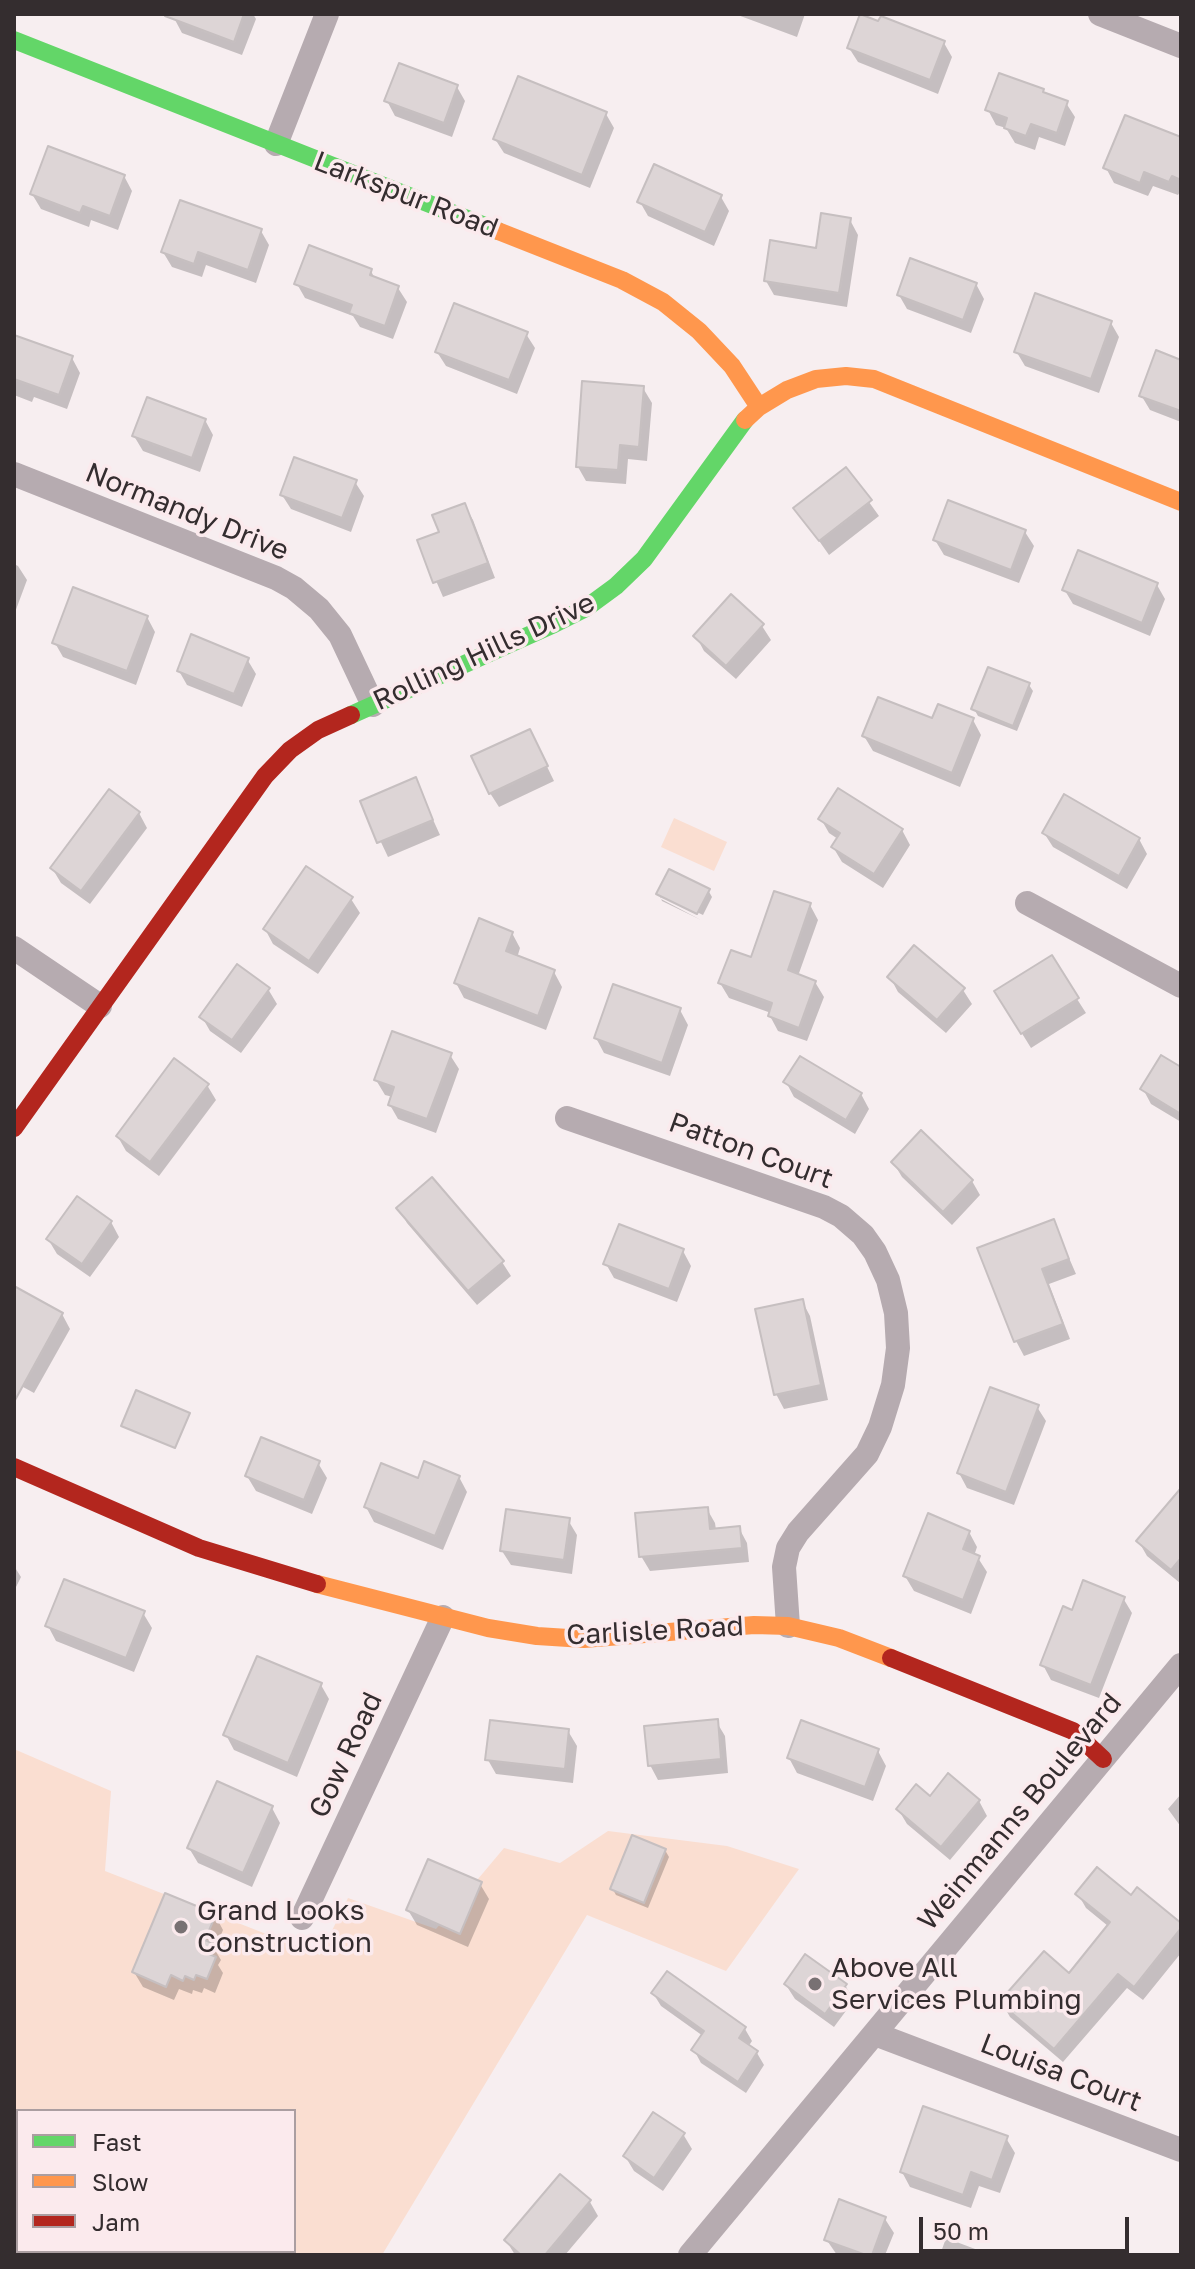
<!DOCTYPE html>
<style>
body{margin:0}
#map{position:relative;width:1195px;height:2269px;overflow:hidden;background:#f7eef0;font-family:"Golos Text",sans-serif}
canvas{display:block}
.frame{position:absolute;inset:0;border:16px solid #342d2f;pointer-events:none}
.legend{position:absolute;left:16px;top:2109px;width:280px;height:144px;box-sizing:border-box;background:#fbeaed;border:2px solid #ab9ea1;margin:0;padding:10px 14px;list-style:none;font-size:24px;color:#342d2f}
.legend li{display:flex;align-items:center;gap:16px;height:40px}
.legend b{width:40px;border:2px solid #ab9ea1}
.scale{position:absolute;left:919px;top:2217px;width:210px;height:36px;box-sizing:border-box;border:4px solid #342d2f;border-top:0;padding-left:10px;font-size:24px;line-height:28px;white-space:nowrap;color:#342d2f;-webkit-text-stroke:6px #fbeaed;paint-order:stroke}
</style>
<div id="map">
<canvas width="1195" height="2269"></canvas>
<div class="frame"></div>
<ul class="legend">
<li><b style="height:10px;background:#63d668"></b>Fast</li>
<li><b style="height:10px;background:#ff974d"></b>Slow</li>
<li><b style="height:10px;background:#b3261e"></b>Jam</li>
</ul>
<div class="scale">50 m</div>
</div>
<script>
const g = document.querySelector('canvas').getContext('2d');
g.lineJoin = 'round';
function paint(path, color) { g.fillStyle = color; g.fill(path, 'evenodd'); }
const toPath = rows => new Path2D(rows.map(r => 'M' + r).join(''));
function trace(path, color, width, dash) { g.strokeStyle = color; g.lineWidth = width; g.lineCap = dash ? 'butt' : 'round'; g.setLineDash(dash || []); g.stroke(path); }
function label(font, color, halo, rows, align = 'center') {
  g.font = font + ' "Golos Text",sans-serif'; g.lineWidth = 7; g.setLineDash([]); g.textBaseline = 'middle'; g.strokeStyle = halo; g.fillStyle = color; for (const [text, x, y, turn = 0] of rows) {
    g.save(); g.translate(x, y); g.rotate((+turn || 0) * Math.PI / 180); g.textAlign = isNaN(turn) ? turn : align; if (halo) g.strokeText(text, 0, 0); g.fillText(text, 0, 0); g.restore();
  }
}
paint(toPath([
 [674,818,727,842,714,871,661,847],
 [14,1749,111,1791,105,1871,320,1955,348,1898,436,1929,504,1848,560,1863,608,1831,727,1846,799,1869,726,1971,587,1915,382,2255,14,2255],
 [18,2111,294,2111,294,2251,18,2251]
]), '#faded1');
paint(toPath([
 [175,14,253,14,256,19,242,55,182,33,174,18],
 [735,14,805,14,797,37],
 [944,43,952,57,938,94,858,62,849,48],
 [457,87,465,101,452,137,395,116,387,101],
 [1042,90,1045,96,1066,103,1075,117,1065,146,1039,137,1035,150,1015,143,1006,128,996,125,988,110],
 [606,114,614,128,590,188,504,153,495,139],
 [1181,140,1181,190,1178,195,1153,186,1148,196,1114,183,1106,168],
 [124,176,132,191,118,230,91,220,89,227,41,209,32,194],
 [721,197,729,211,714,246,648,216,640,202],
 [850,220,858,235,847,307,774,295,766,281,818,250],
 [261,231,269,245,256,283,206,265,202,277,172,267,163,252],
 [371,271,375,279,398,288,407,302,393,339,360,327,353,316,305,298,297,284],
 [976,284,984,299,971,333,907,309,899,295],
 [1111,323,1119,337,1099,393,1025,366,1016,351],
 [526,334,535,348,517,394,446,366,437,352],
 [14,337,72,358,80,373,67,409,34,397,32,402,14,395],
 [1181,362,1181,422,1150,410,1141,395],
 [643,388,652,403,647,461,628,459,626,484,586,481,578,467],
 [205,420,213,435,200,472,143,451,134,436],
 [846,470,879,516,829,555,796,508],
 [355,482,364,496,351,532,291,509,282,495],
 [464,505,473,520,495,578,443,597,419,541,441,533],
 [1025,532,1034,546,1019,583,944,555,935,540],
 [14,564,18,566,27,580,14,615],
 [1157,585,1165,599,1150,636,1073,604,1064,589],
 [147,617,155,632,136,685,63,657,55,643],
 [762,626,771,640,736,679,704,651,696,636],
 [247,659,256,674,242,707,187,685,179,671],
 [1029,685,1033,691,1017,731,978,716,974,709],
 [973,720,981,735,960,787,873,751,864,736,933,721],
 [537,746,554,781,499,807,490,793],
 [415,780,440,835,388,857,362,802],
 [139,813,147,828,90,904,61,883,52,868],
 [821,819,902,830,910,845,883,888,842,862,833,847,838,839,829,833],
 [1044,833,1139,839,1147,854,1127,889,1053,847],
 [708,890,712,897,703,915,661,895,661,899,701,920,662,901,659,894],
 [351,899,360,913,318,974,273,944,265,929],
 [810,905,818,920,798,976,815,982,824,997,807,1041,778,1031,770,1016,771,1013,729,998,720,983,752,959],
 [512,933,520,948,517,958,554,972,562,987,546,1030,464,998,456,983],
 [890,977,963,990,972,1004,946,1033,898,992],
 [268,989,277,1004,241,1053,210,1031,202,1017],
 [1077,999,1086,1013,1031,1048,1005,1006],
 [680,1010,688,1025,670,1076,604,1053,596,1038],
 [450,1055,459,1069,436,1133,398,1119,390,1105,393,1097,385,1095,376,1080],
 [1181,1070,1181,1122,1151,1104,1143,1089],
 [786,1082,861,1094,869,1109,855,1134,794,1097],
 [207,1085,216,1100,159,1176,126,1151,118,1137],
 [893,1162,972,1181,980,1195,952,1225,902,1177],
 [399,1208,502,1262,511,1276,477,1305,407,1223],
 [1053,1221,1076,1274,1049,1284,1070,1339,1024,1356,1016,1341],
 [111,1222,119,1237,90,1277,57,1254,48,1239],
 [683,1251,691,1266,677,1302,614,1278,606,1264],
 [14,1288,62,1314,70,1329,34,1393,14,1382],
 [802,1301,810,1316,828,1400,784,1409,776,1394],
 [1037,1407,1046,1421,1014,1505,967,1488,959,1473],
 [318,1463,327,1478,312,1514,256,1491,247,1476],
 [459,1477,467,1492,443,1550,374,1522,366,1507,419,1480],
 [1181,1491,1181,1582,1180,1583,1147,1556,1139,1542],
 [707,1509,715,1523,716,1530,739,1528,747,1543,749,1562,650,1571,641,1556],
 [568,1520,577,1535,572,1574,511,1565,502,1551],
 [969,1532,977,1547,974,1556,978,1558,987,1572,971,1614,914,1591,905,1576],
 [14,1566,21,1577,14,1591],
 [1123,1598,1132,1613,1099,1698,1051,1680,1043,1665,1073,1612],
 [143,1613,152,1628,134,1672,56,1641,48,1626],
 [321,1685,329,1699,297,1777,234,1750,226,1735],
 [716,1721,725,1736,728,1773,658,1780,650,1765],
 [568,1731,577,1746,573,1783,496,1774,488,1760],
 [878,1751,886,1766,873,1801,797,1773,789,1758],
 [1181,1794,1181,1827,1168,1809],
 [930,1799,979,1801,987,1816,950,1860,907,1824,898,1809],
 [272,1808,280,1823,252,1887,198,1863,189,1848],
 [665,1850,669,1857,648,1908,616,1895,612,1888],
 [480,1884,489,1899,468,1947,417,1925,408,1910],
 [1078,1894,1132,1897,1181,1925,1181,1953,1143,2000,1127,1988,1063,2062,1010,2017,1002,2003,1069,1976,1108,1926,1086,1908],
 [215,1915,223,1930,215,1950,221,1960,218,1965,223,1973,215,1993,204,1988,202,1993,193,1990,192,1994,179,1989,174,2000,143,1987,134,1972],
 [786,1985,845,1985,854,2000,834,2027,795,1999],
 [653,1993,745,2029,752,2041,748,2047,757,2053,764,2065,746,2093,701,2063,694,2050,703,2036,661,2006],
 [683,2134,692,2149,663,2191,634,2171,625,2156],
 [1006,2138,1015,2153,1000,2193,979,2186,971,2208,910,2187,902,2172],
 [560,2177,590,2202,598,2216,565,2255,515,2255,506,2240],
 [885,2219,894,2233,885,2255,837,2255,826,2239],
 [946,2238,991,2255,940,2255]
]), '#0003');
const building = toPath([
 [166,14,244,14,234,42,165,16,166,14],
 [860,14,878,21,881,16,945,41,930,80,847,48,860,14],
 [399,63,458,85,444,123,384,101,399,63],
 [999,73,1044,89,1043,92,1068,101,1057,133,1031,124,1026,136,1004,128,1007,118,985,110,999,73],
 [518,76,607,112,582,175,493,139,518,76],
 [1125,115,1181,137,1181,180,1172,176,1169,182,1144,172,1140,183,1103,168,1125,115],
 [48,146,125,175,110,216,83,206,80,213,30,194,48,146],
 [654,164,722,195,705,232,637,202,654,164],
 [180,200,262,229,248,270,198,252,194,264,161,252,180,200],
 [821,213,851,218,839,293,764,281,770,240,816,248,821,213],
 [309,245,372,269,370,275,399,286,385,326,349,313,352,305,294,284,309,245],
 [910,258,977,283,963,320,897,295,910,258],
 [1035,293,1112,321,1091,379,1014,352,1035,293],
 [454,303,528,332,509,380,435,352,454,303],
 [14,335,73,356,59,395,14,379,14,335],
 [1156,350,1181,360,1181,411,1139,396,1156,350],
 [582,381,644,386,639,447,620,445,618,470,576,467,582,381],
 [147,397,206,419,192,458,132,436,147,397],
 [294,457,357,480,342,518,280,495,294,457],
 [846,467,872,500,819,541,793,508,846,467],
 [948,500,1026,530,1011,570,933,540,948,500],
 [465,503,488,563,433,583,417,540,439,532,432,515,465,503],
 [1078,550,1158,583,1142,623,1062,590,1078,550],
 [73,587,148,616,127,671,52,643,73,587],
 [731,594,764,624,726,666,693,636,731,594],
 [191,634,249,658,234,694,177,671,191,634],
 [988,667,1030,683,1013,726,971,709,988,667],
 [878,697,932,718,938,704,974,718,952,773,862,736,878,697],
 [530,729,548,766,489,794,471,756,530,729],
 [416,777,433,820,377,843,360,801,416,777],
 [838,788,903,829,874,874,831,847,840,833,818,819,838,788],
 [109,789,140,812,81,891,50,868,109,789],
 [1064,794,1140,838,1119,876,1042,833,1064,794],
 [306,866,353,897,309,961,263,929,306,866],
 [669,869,710,889,697,914,656,894,669,869],
 [774,891,811,903,788,970,816,981,799,1028,768,1016,772,1003,718,983,731,950,751,957,774,891],
 [479,918,513,932,506,951,555,970,538,1016,454,983,479,918],
 [914,945,965,988,937,1020,887,977,914,945],
 [1052,955,1079,998,1021,1034,994,991,1052,955],
 [237,964,270,988,232,1040,199,1017,237,964],
 [613,984,681,1008,662,1063,594,1038,613,984],
 [392,1031,452,1053,427,1119,388,1105,394,1087,374,1080,392,1031],
 [1161,1055,1181,1067,1181,1114,1140,1089,1161,1055],
 [800,1056,862,1093,846,1120,783,1082,800,1056],
 [174,1058,209,1084,150,1162,116,1136,174,1058],
 [921,1130,973,1180,943,1212,891,1162,921,1130],
 [432,1177,504,1261,468,1291,396,1208,432,1177],
 [77,1196,112,1221,82,1264,46,1239,77,1196],
 [1054,1219,1069,1259,1042,1269,1063,1324,1014,1342,977,1248,1054,1219],
 [619,1224,684,1249,669,1289,603,1264,619,1224],
 [14,1286,63,1313,14,1402,14,1286],
 [803,1299,821,1385,774,1395,755,1309,803,1299],
 [990,1387,1039,1405,1006,1492,957,1473,990,1387],
 [136,1390,190,1413,175,1448,121,1426,136,1390],
 [261,1437,320,1461,304,1500,245,1476,261,1437],
 [424,1461,460,1476,435,1536,364,1507,381,1463,418,1478,424,1461],
 [1181,1488,1181,1558,1171,1570,1136,1541,1181,1488],
 [708,1507,710,1529,740,1526,742,1548,639,1557,635,1513,708,1507],
 [506,1509,570,1518,564,1560,500,1551,506,1509],
 [928,1513,970,1531,963,1549,980,1556,963,1600,903,1576,928,1513],
 [64,1579,145,1611,126,1658,45,1626,64,1579],
 [1083,1580,1125,1597,1091,1685,1040,1665,1063,1606,1072,1610,1083,1580],
 [257,1656,322,1683,288,1763,223,1735,257,1656],
 [718,1719,721,1759,648,1766,644,1726,718,1719],
 [490,1720,569,1729,565,1769,485,1760,490,1720],
 [801,1720,879,1749,865,1787,787,1758,801,1720],
 [948,1773,980,1800,941,1847,896,1809,916,1784,930,1796,948,1773],
 [217,1781,273,1806,243,1873,187,1848,217,1781],
 [632,1835,666,1849,644,1903,610,1889,632,1835],
 [428,1859,482,1882,460,1934,406,1910,428,1859],
 [1097,1867,1131,1895,1137,1887,1181,1923,1181,1928,1134,1987,1118,1974,1054,2049,999,2002,1044,1951,1069,1973,1110,1922,1075,1894,1097,1867],
 [165,1893,216,1914,205,1940,214,1944,209,1954,216,1957,207,1979,196,1975,194,1980,185,1976,183,1981,171,1975,166,1987,132,1972,165,1893],
 [805,1954,847,1984,825,2014,784,1984,805,1954],
 [667,1971,746,2027,739,2038,758,2051,738,2082,691,2050,704,2031,651,1993,667,1971],
 [923,2106,1008,2136,992,2180,971,2172,963,2195,900,2172,923,2106],
 [653,2112,685,2133,654,2178,623,2156,653,2112],
 [560,2174,591,2200,545,2255,521,2255,504,2240,560,2174],
 [839,2199,886,2217,872,2255,866,2255,824,2240,839,2199]
]);
paint(building, '#ddd5d6');
trace(building, '#c6bfc0', 2);
trace(toPath([
 [1100,14,1181,46],
 [276,144,327,14],
 [14,474,276,578,294,588,319,609,340,635,373,705],
 [1027,903,1181,986],
 [14,948,100,1006],
 [567,1118,824,1207,841,1216,863,1235,875,1252,888,1280,896,1313,898,1348,893,1385,880,1427,867,1454,798,1532,788,1548,784,1567,788,1626],
 [302,1918,443,1617],
 [875,2034,1181,2150],
 [690,2255,1181,1665]
]), '#b6abb0', 24);
trace(toPath([
 [14,40,498,231],
 [351,715,554,624,586,608,616,586,644,559,745,420]
]), '#63d668', 18);
trace(toPath([
 [498,231,622,280,663,302,699,331,732,366,759,407],
 [745,420,759,407,787,390,816,379,846,376,874,379,1181,502],
 [317,1584,488,1628,537,1636,584,1639,754,1625,788,1626,839,1638,891,1658]
]), '#ff974d', 18);
trace(toPath([
 [14,1128,265,776,290,750,318,730,351,715],
 [14,1467,199,1548,317,1584],
 [891,1658,1073,1731,1103,1759]
]), '#b3261e', 18);
for (const [x, y, r, color] of [
 [181,1927,8,"#787173"],
 [815,1984,8,"#787173"]
]) { const dot = new Path2D(); dot.arc(x, y, r, 0, 2 * Math.PI); g.fillStyle = color; g.fill(dot); trace(dot, '#fbeaed', 3); }
label('28px', '#342d2f', '#fbeaed', [
 ["Larkspur Road",406,195,21],
 ["Normandy Drive",187,512,22],
 ["Rolling Hills Drive",484,652,-25],
 ["Patton Court",751,1151,20],
 ["Carlisle Road",655,1631,-3],
 ["Gow Road",346,1755,-65],
 ["Weinmanns Boulevard",1020,1812,-50],
 ["Louisa Court",1061,2073,21]
]);
label('28px', '#342d2f', '#fbeaed', [
 ["Grand Looks",197,1911],
 ["Construction",197,1943],
 ["Above All",831,1968],
 ["Services Plumbing",831,2000]
], 'left');
</script>
